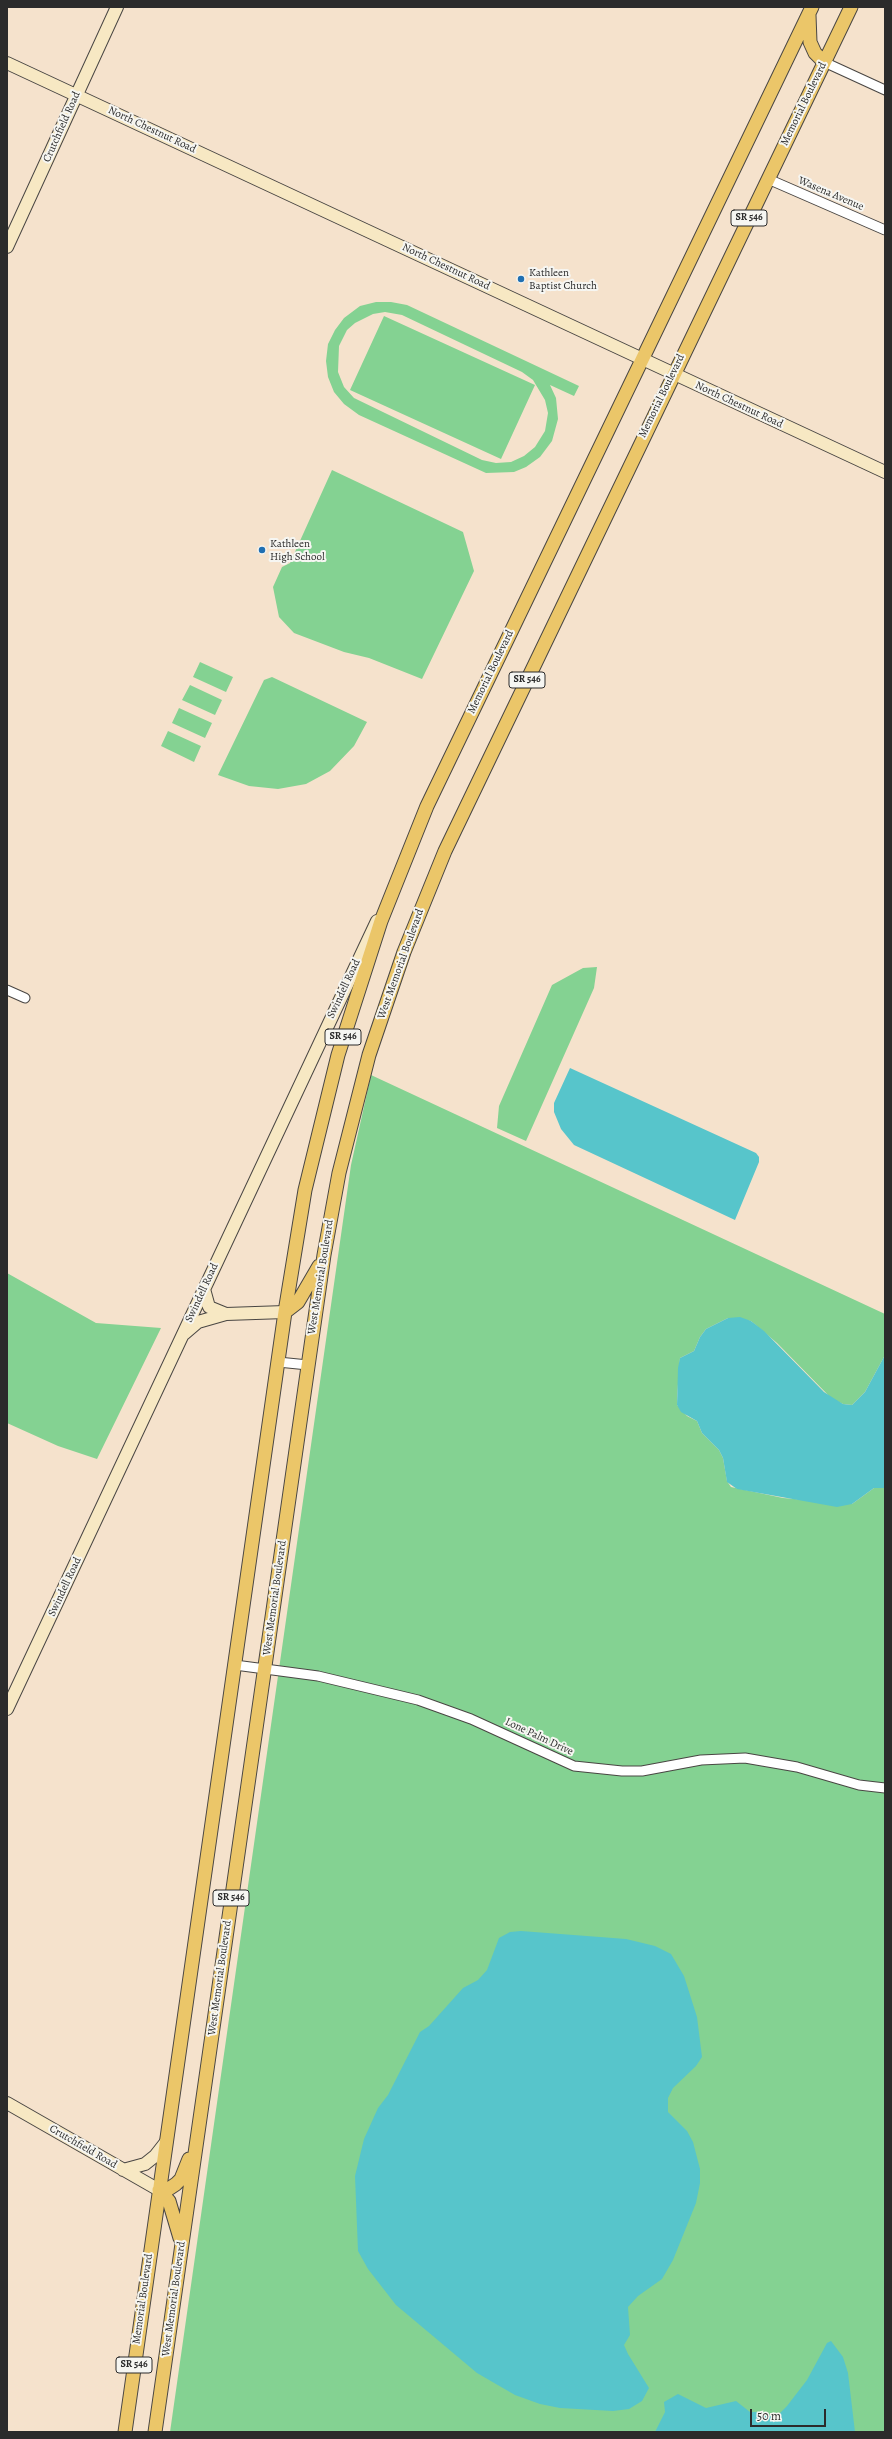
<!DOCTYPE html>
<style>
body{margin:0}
#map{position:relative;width:892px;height:2439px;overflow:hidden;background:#f5e2cc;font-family:Alegreya,serif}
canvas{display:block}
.frame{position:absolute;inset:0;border:8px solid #2b2b2b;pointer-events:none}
.scale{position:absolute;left:750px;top:2409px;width:76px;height:18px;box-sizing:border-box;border:2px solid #2b2b2b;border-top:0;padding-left:5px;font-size:12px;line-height:14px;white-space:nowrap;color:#2b2b2b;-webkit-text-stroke:3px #f6f6f2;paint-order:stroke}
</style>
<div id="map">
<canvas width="892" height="2439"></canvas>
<div class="frame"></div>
<div class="scale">50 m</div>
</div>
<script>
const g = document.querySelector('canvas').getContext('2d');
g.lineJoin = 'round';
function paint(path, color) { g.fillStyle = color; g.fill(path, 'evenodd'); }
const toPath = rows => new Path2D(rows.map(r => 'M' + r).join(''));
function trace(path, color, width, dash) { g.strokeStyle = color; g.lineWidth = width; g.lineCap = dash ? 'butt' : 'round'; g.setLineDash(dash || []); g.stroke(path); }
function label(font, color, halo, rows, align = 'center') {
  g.font = font + ' Alegreya,serif'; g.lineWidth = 4; g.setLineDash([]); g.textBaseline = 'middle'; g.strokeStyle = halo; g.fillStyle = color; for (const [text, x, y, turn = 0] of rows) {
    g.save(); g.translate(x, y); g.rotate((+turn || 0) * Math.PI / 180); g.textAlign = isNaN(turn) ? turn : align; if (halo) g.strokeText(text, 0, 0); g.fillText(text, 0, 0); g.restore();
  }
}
paint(toPath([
 [376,302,391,302,407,305,579,386,574,396,550,385,556,398,558,419,552,441,540,457,526,467,514,472,486,473,359,415,344,404,334,392,328,377,326,361,328,344,335,330,344,318,360,306],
 [385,312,402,315,522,372,533,380,545,400,548,413,545,431,535,447,524,456,511,462,496,463,482,460,354,398,344,387,338,372,339,346,347,330,355,323,373,314],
 [384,316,535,385,501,459,350,390],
 [332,470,463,532,474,571,422,679,369,658,344,652,294,633,279,617,273,587,282,567,290,563],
 [200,662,233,677,226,692,193,677],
 [272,677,367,722,354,746,330,771,306,784,278,789,249,786,218,775,264,680],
 [190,685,222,700,215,715,182,700],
 [179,708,212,723,205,738,172,723],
 [168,731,201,746,194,762,161,746],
 [597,967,594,988,526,1141,497,1128,499,1106,552,985,583,968],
 [371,1075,885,1314,885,1355,865,1392,852,1405,843,1404,832,1399,777,1343,751,1321,728,1318,706,1329,700,1337,694,1351,680,1358,677,1397,677,1405,687,1416,697,1421,702,1433,719,1450,723,1458,727,1481,731,1487,783,1498,852,1504,874,1488,885,1488,885,2432,170,2432,351,1165],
 [7,1273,96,1323,161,1328,97,1459,58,1446,7,1423]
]), '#84d292');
paint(toPath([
 [570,1068,756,1153,759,1157,759,1162,735,1220,574,1145,561,1129,554,1112,554,1103],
 [740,1317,751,1321,764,1331,824,1392,843,1404,852,1405,865,1392,885,1355,885,1488,874,1488,852,1504,837,1507,737,1489,727,1482,723,1458,719,1450,702,1433,697,1421,681,1412,677,1405,678,1368,680,1358,694,1351,700,1337,706,1329,728,1318],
 [521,1931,626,1939,655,1946,671,1954,684,1976,697,2017,702,2057,696,2066,673,2088,668,2098,668,2112,687,2131,693,2142,700,2169,700,2183,696,2203,673,2260,662,2279,638,2296,628,2307,630,2335,624,2345,628,2354,649,2388,642,2401,629,2409,613,2411,560,2408,540,2404,515,2395,477,2373,396,2305,368,2269,358,2251,355,2176,364,2139,378,2108,388,2095,420,2032,429,2026,463,1988,478,1980,487,1970,499,1938,510,1932],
 [831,2341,843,2357,848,2373,855,2432,655,2432,665,2412,664,2402,678,2394,706,2408,736,2401,750,2412,758,2412,767,2416,778,2415,787,2406,807,2380,827,2343]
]), '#57c5cb');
const street = toPath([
 [824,62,885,90],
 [768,179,885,230],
 [7,990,25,998],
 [278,1362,308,1365],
 [235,1665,318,1676,418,1700,471,1719,574,1766,622,1771,642,1771,701,1760,745,1758,797,1767,859,1785,885,1788]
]);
const secondary = toPath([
 [7,63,885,472],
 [7,247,117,7],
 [204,1289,209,1307,226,1314],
 [184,1334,198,1322,226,1314,285,1312],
 [7,1709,377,921],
 [7,2103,159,2190],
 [123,2170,145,2164,155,2156,166,2142]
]);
const primary = toPath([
 [809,15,810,42,815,53,824,62],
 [285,1312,298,1302,319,1266],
 [159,2190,169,2201,180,2238],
 [159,2190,167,2190,176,2184,181,2179,189,2159],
 [125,2432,285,1312,305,1190,338,1055,381,921,427,806,812,7],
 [155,2432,324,1255,339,1173,369,1055,404,952,445,851,851,7]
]);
trace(street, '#494643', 11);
trace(secondary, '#494643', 14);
trace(primary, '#494643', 15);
trace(street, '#fff', 9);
trace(secondary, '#f7e8c3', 12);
trace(primary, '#ebc669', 13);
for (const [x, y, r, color] of [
 [521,279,4,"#1f6fb2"],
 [262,550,4,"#1f6fb2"]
]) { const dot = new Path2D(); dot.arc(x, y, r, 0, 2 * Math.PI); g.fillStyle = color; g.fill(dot); trace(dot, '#f6f6f2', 1.5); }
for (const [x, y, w] of [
 [749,218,36],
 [527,680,36],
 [343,1037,36],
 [231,1898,36],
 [134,2365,36]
]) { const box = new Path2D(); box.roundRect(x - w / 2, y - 8, w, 16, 3); g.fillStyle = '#f6f6f2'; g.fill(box); trace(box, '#2b2b2b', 1); }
label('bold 10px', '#2b2b2b', null, [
 ["SR 546",749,218],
 ["SR 546",527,680],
 ["SR 546",343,1037],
 ["SR 546",231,1898],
 ["SR 546",134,2365]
]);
label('11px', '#2b2b2b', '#f6f6f2', [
 ["Memorial Boulevard",804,104,-64],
 ["Crutchfield Road",62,127,-66],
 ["North Chestnut Road",152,130,25],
 ["Wasena Avenue",831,194,23],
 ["North Chestnut Road",446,267,25],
 ["Memorial Boulevard",662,396,-64],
 ["North Chestnut Road",739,405,25],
 ["Memorial Boulevard",491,672,-64],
 ["West Memorial Boulevard",401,964,-70],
 ["Swindell Road",344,989,-65],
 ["West Memorial Boulevard",321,1277,-81],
 ["Swindell Road",202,1293,-65],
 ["Swindell Road",65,1587,-65],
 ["West Memorial Boulevard",275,1598,-82],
 ["Lone Palm Drive",539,1737,25],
 ["West Memorial Boulevard",220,1978,-82],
 ["Crutchfield Road",83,2147,30],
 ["Memorial Boulevard",143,2299,-82],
 ["West Memorial Boulevard",174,2299,-82]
]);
label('11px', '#2b2b2b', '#f6f6f2', [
 ["Kathleen",529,273],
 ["Baptist Church",529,286],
 ["Kathleen",270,544],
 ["High School",270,557]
], 'left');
</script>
